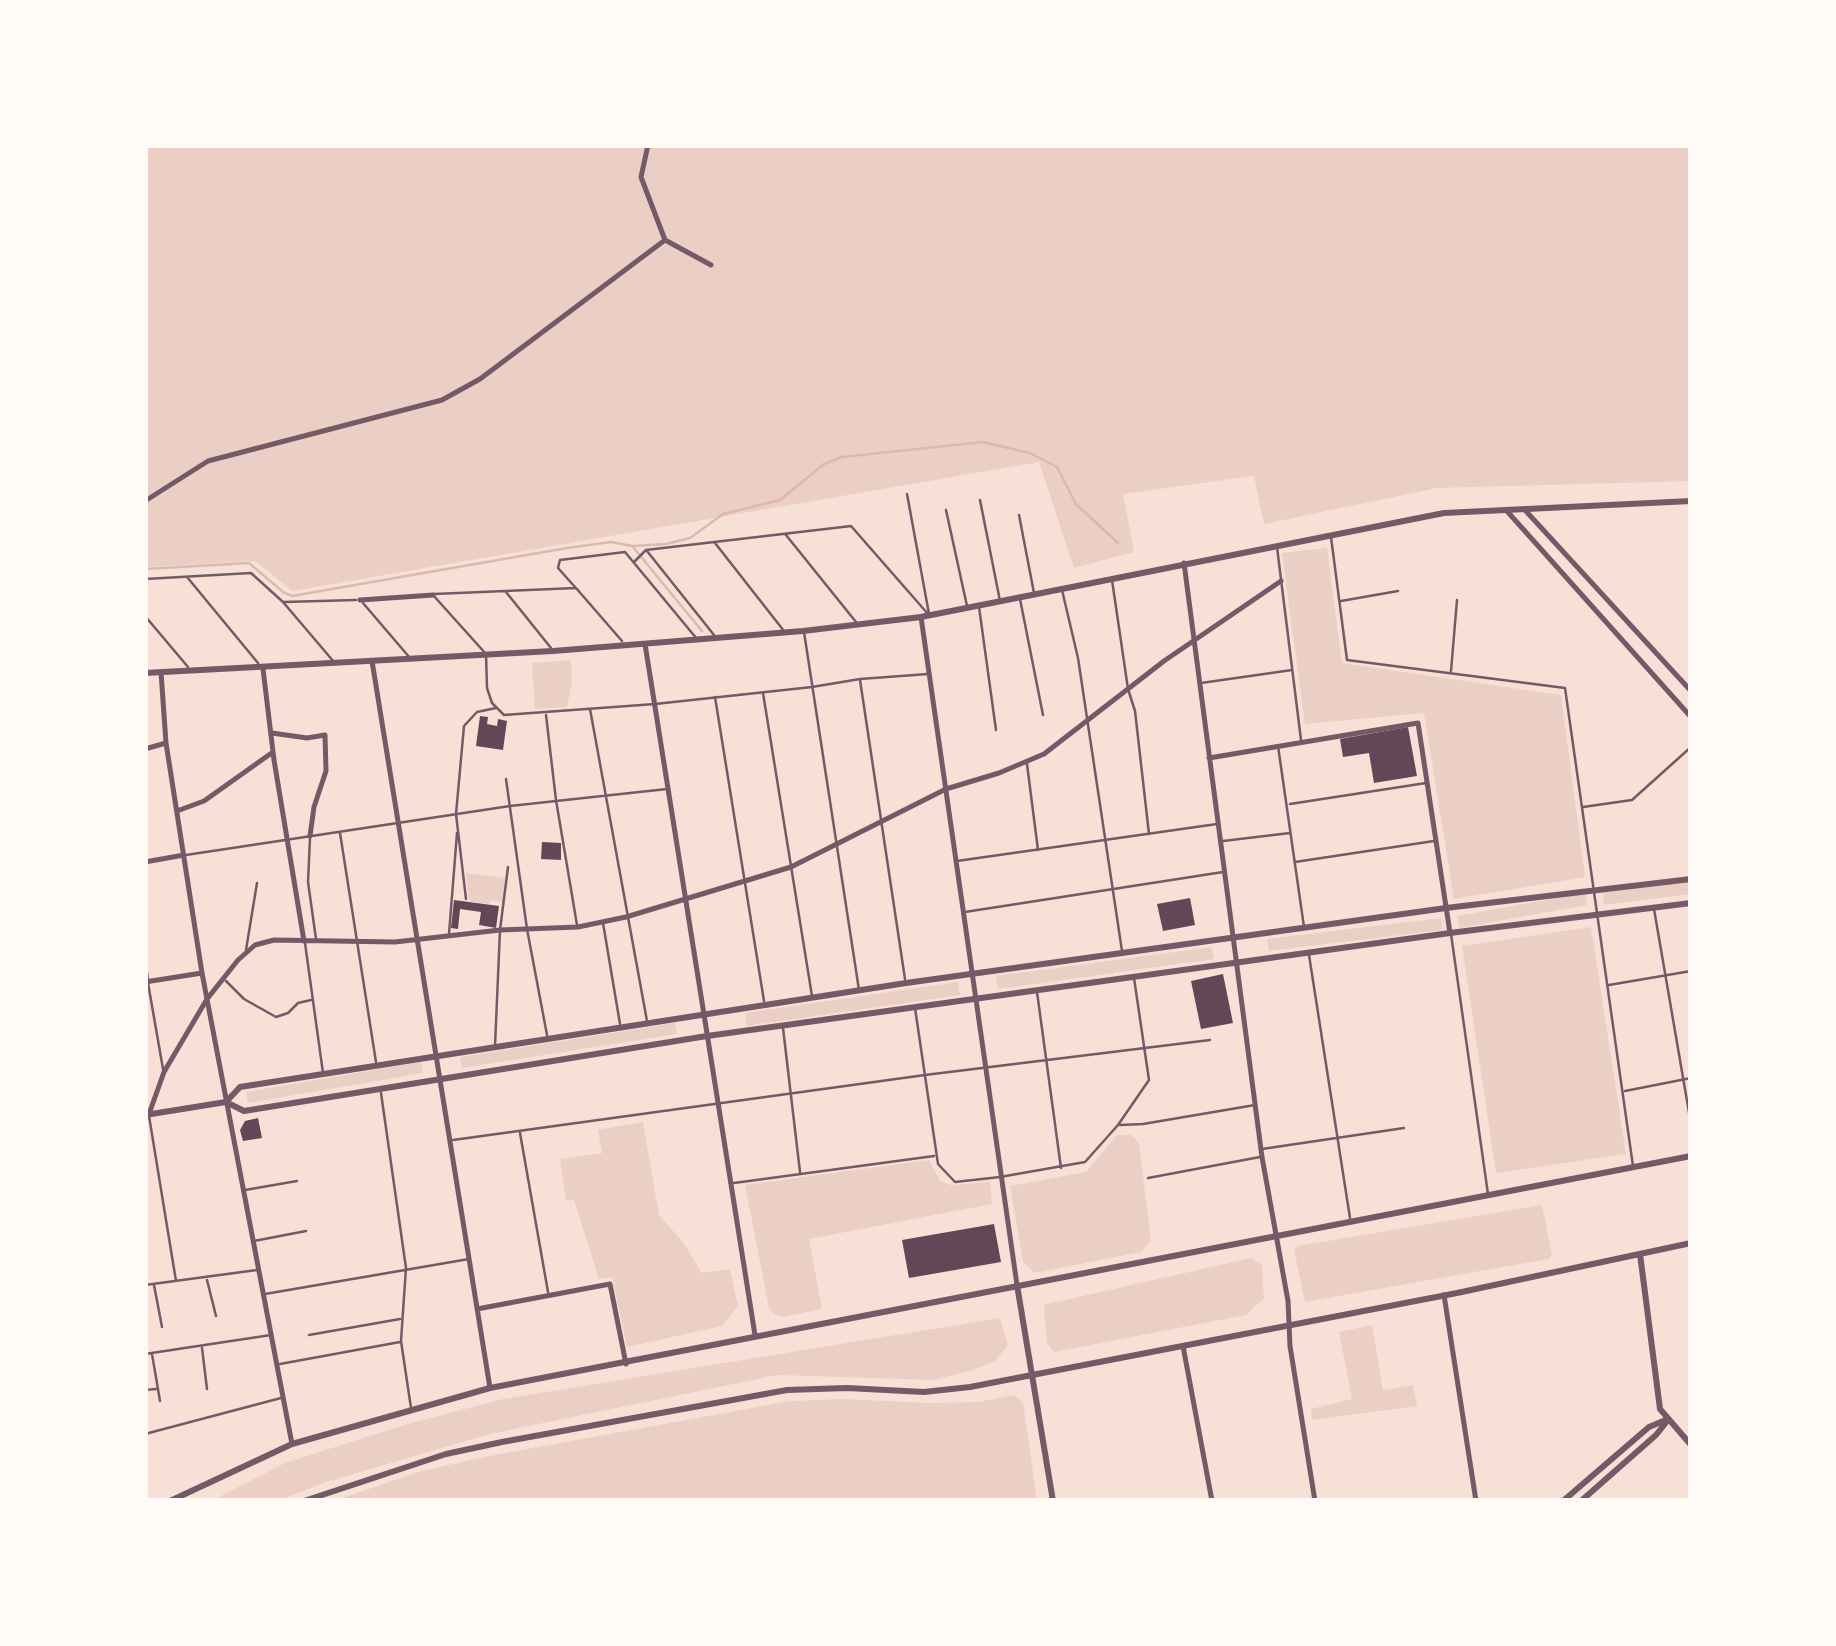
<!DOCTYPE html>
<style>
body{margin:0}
#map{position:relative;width:1836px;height:1646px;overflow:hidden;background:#f7e1d7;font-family:"Archivo Narrow",sans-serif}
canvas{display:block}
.frame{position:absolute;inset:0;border:148px solid #fffaf5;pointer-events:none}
</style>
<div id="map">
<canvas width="1836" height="1646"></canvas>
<div class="frame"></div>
</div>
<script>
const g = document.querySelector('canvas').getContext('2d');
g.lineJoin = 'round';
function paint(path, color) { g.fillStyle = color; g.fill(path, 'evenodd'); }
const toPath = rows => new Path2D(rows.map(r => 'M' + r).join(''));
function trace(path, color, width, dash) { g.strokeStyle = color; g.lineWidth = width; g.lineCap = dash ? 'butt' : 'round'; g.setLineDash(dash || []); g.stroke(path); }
paint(toPath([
 [145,145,1691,145,1691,481,1437,488,1264,524,1254,476,1123,494,1134,552,1074,568,1039,462,292,591,255,561,145,567],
 [1327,548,1342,663,1561,695,1585,877,1454,899,1424,713,1305,724,1282,553],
 [571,660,572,682,567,707,535,709,532,663],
 [466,873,505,878,502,902,491,900,489,904,469,901],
 [1691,881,1691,894,1604,905,1603,893],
 [1585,893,1587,905,1459,928,1457,916],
 [1441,918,1442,930,1269,951,1267,939],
 [1591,927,1626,1154,1496,1173,1462,946],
 [1212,947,1214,959,998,989,996,976],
 [958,982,960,995,747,1026,745,1013],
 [675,1023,677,1034,462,1068,460,1057],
 [421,1062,423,1073,248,1103,246,1092],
 [643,1122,659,1215,683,1242,702,1273,730,1269,738,1306,722,1326,627,1347,612,1277,599,1279,574,1200,566,1200,560,1159,602,1153,598,1130],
 [1117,1135,1131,1135,1139,1143,1151,1241,1141,1252,1035,1273,1023,1262,1010,1186,1086,1172],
 [929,1160,940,1181,951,1185,990,1182,992,1204,809,1239,822,1309,782,1317,774,1314,769,1308,745,1185],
 [1542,1205,1552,1255,1548,1259,1305,1302,1294,1250,1298,1246],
 [1251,1258,1262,1265,1264,1298,1246,1315,1054,1352,1047,1344,1044,1306,1047,1304],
 [1000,1318,1008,1345,995,1361,974,1370,933,1380,777,1375,490,1434,326,1482,278,1501,211,1501,285,1463,404,1425,503,1399],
 [1372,1325,1383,1390,1413,1385,1417,1406,1312,1420,1311,1409,1352,1399,1339,1332],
 [1014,1395,1023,1402,1037,1501,334,1501,418,1472,484,1457,790,1401,843,1399,931,1403,978,1402]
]), '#ebcfc5');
trace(toPath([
 [633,547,702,631],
 [145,569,249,563,283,592,292,596,567,548,611,542,632,546,666,544,690,538,723,514,780,500,824,464,842,457,983,442,1030,453,1057,467,1076,504,1118,543]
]), '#dcb8b0', 2.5);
paint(toPath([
 [480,716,488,717,487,724,497,726,498,719,507,721,503,750,476,746],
 [1408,727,1417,776,1374,783,1369,753,1343,757,1340,739],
 [542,842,561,843,561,860,541,859],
 [1190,898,1195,925,1163,931,1157,904],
 [454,900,499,906,496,928,479,925,481,912,460,909,458,929,451,928],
 [1223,974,1233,1023,1201,1029,1191,981],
 [258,1118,262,1138,243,1141,240,1130,245,1121],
 [994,1224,1001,1262,909,1278,902,1240]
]), '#644757');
trace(toPath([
 [907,494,929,614],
 [980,500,1000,601],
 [946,510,967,606],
 [1019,515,1034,593],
 [786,535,856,622],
 [1331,537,1347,660,1565,688,1633,1166],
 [715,543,784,631],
 [1277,547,1301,740],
 [647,551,714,635],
 [634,562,646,550,851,526,928,614],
 [187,577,258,663],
 [145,579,251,573,283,602,334,662],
 [1112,580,1128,689,1135,711,1149,834],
 [575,587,558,568,560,560,625,552,697,639],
 [1062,590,1078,658,1122,951],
 [506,592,551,648],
 [434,594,576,588,622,641],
 [433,595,486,654,487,688,492,703,504,715,655,704,812,687,860,679,928,674],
 [1020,599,1043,715],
 [1341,601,1398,591],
 [284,602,356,600],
 [363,603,410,658],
 [979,607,996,730],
 [145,616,188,667],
 [804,632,859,990],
 [1451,671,1457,600],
 [860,680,905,979],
 [1201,683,1292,670],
 [763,693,812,996],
 [715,697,764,1001],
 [590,709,647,1021],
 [546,715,556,800,577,925],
 [1278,746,1304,927],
 [1027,764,1038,850],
 [506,779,527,929,547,1035],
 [1290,804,1426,783],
 [1583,807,1632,800,1691,747],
 [340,833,376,1062],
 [310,838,308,882,316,939],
 [1223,841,1290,833],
 [186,855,510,806,667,789],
 [957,861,1217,824],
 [1295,862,1434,841],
 [466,899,456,814,464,726,477,712,496,708],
 [1654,909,1691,1124],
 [965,912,1223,872],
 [603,923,620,1024],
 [449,934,457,833],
 [1451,934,1488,1194],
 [305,943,323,1073],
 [246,950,257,883],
 [1309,955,1350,1218],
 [226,981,244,999,276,1017,288,1013,298,1003,311,1000],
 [148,983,163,1069],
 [1609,985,1691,971],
 [1037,992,1061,1168],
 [915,1008,938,1164,955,1182,1000,1177,1085,1162,1118,1125,1149,1080,1134,978],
 [783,1028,800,1172],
 [495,1046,500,930,508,867],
 [1625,1091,1691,1078],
 [381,1093,406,1268,401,1341,411,1408],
 [149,1116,176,1281],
 [1120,1125,1143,1124,1255,1105],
 [520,1133,548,1292],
 [453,1140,925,1075,1210,1040],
 [1262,1149,1404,1128],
 [1148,1178,1260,1157],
 [734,1183,934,1156],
 [245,1190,297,1181],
 [254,1241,306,1231],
 [207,1280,216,1316],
 [145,1285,257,1270],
 [154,1285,162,1327],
 [265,1294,469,1259],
 [309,1335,400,1319],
 [202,1348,207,1389],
 [145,1354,271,1335],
 [152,1354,160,1401],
 [280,1364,400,1342],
 [145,1390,156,1389],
 [145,1434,281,1398]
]), '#755966', 2.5);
trace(toPath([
 [648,145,641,177,665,240,711,265],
 [145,501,208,461,442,400,480,379,665,240],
 [1524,509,1691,691],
 [1506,510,1691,717],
 [1184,563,1262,1157,1288,1301,1290,1346,1315,1501],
 [360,600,433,595],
 [921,617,1017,1285],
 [645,644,755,1335],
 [372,661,490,1388],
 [263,669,274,760,304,941],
 [161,672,166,743,202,973,292,1444],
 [272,733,307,738,325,735,326,771,314,807,310,836],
 [145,749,166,743],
 [1209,758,1418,723,1450,933],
 [177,811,204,801,273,752],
 [145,862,184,855],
 [145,967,147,982],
 [145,982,202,973],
 [149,1114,164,1072,207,999,238,960,255,945,274,940,395,942,500,930,578,927,626,917,791,867,946,789,999,773,1044,754,1164,661,1281,581],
 [1444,1295,1476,1501],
 [477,1309,610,1284,626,1364],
 [1183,1346,1212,1501]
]), '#755966', 5);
trace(toPath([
 [145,673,553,651,803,631,921,617,1444,513,1691,501],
 [226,1102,240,1087,906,983,1446,908,1691,879],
 [145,1115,226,1102,244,1111,707,1036,1450,933,1691,903],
 [1640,1254,1660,1409,1691,1445],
 [1017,1285,1053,1501],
 [170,1501,292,1444,490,1388,1691,1156],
 [304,1501,446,1454,502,1442,787,1390,847,1388,924,1392,970,1387,1457,1293,1691,1243],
 [1563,1501,1649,1427,1668,1419],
 [1581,1501,1656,1435,1668,1420]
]), '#755966', 6);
</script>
